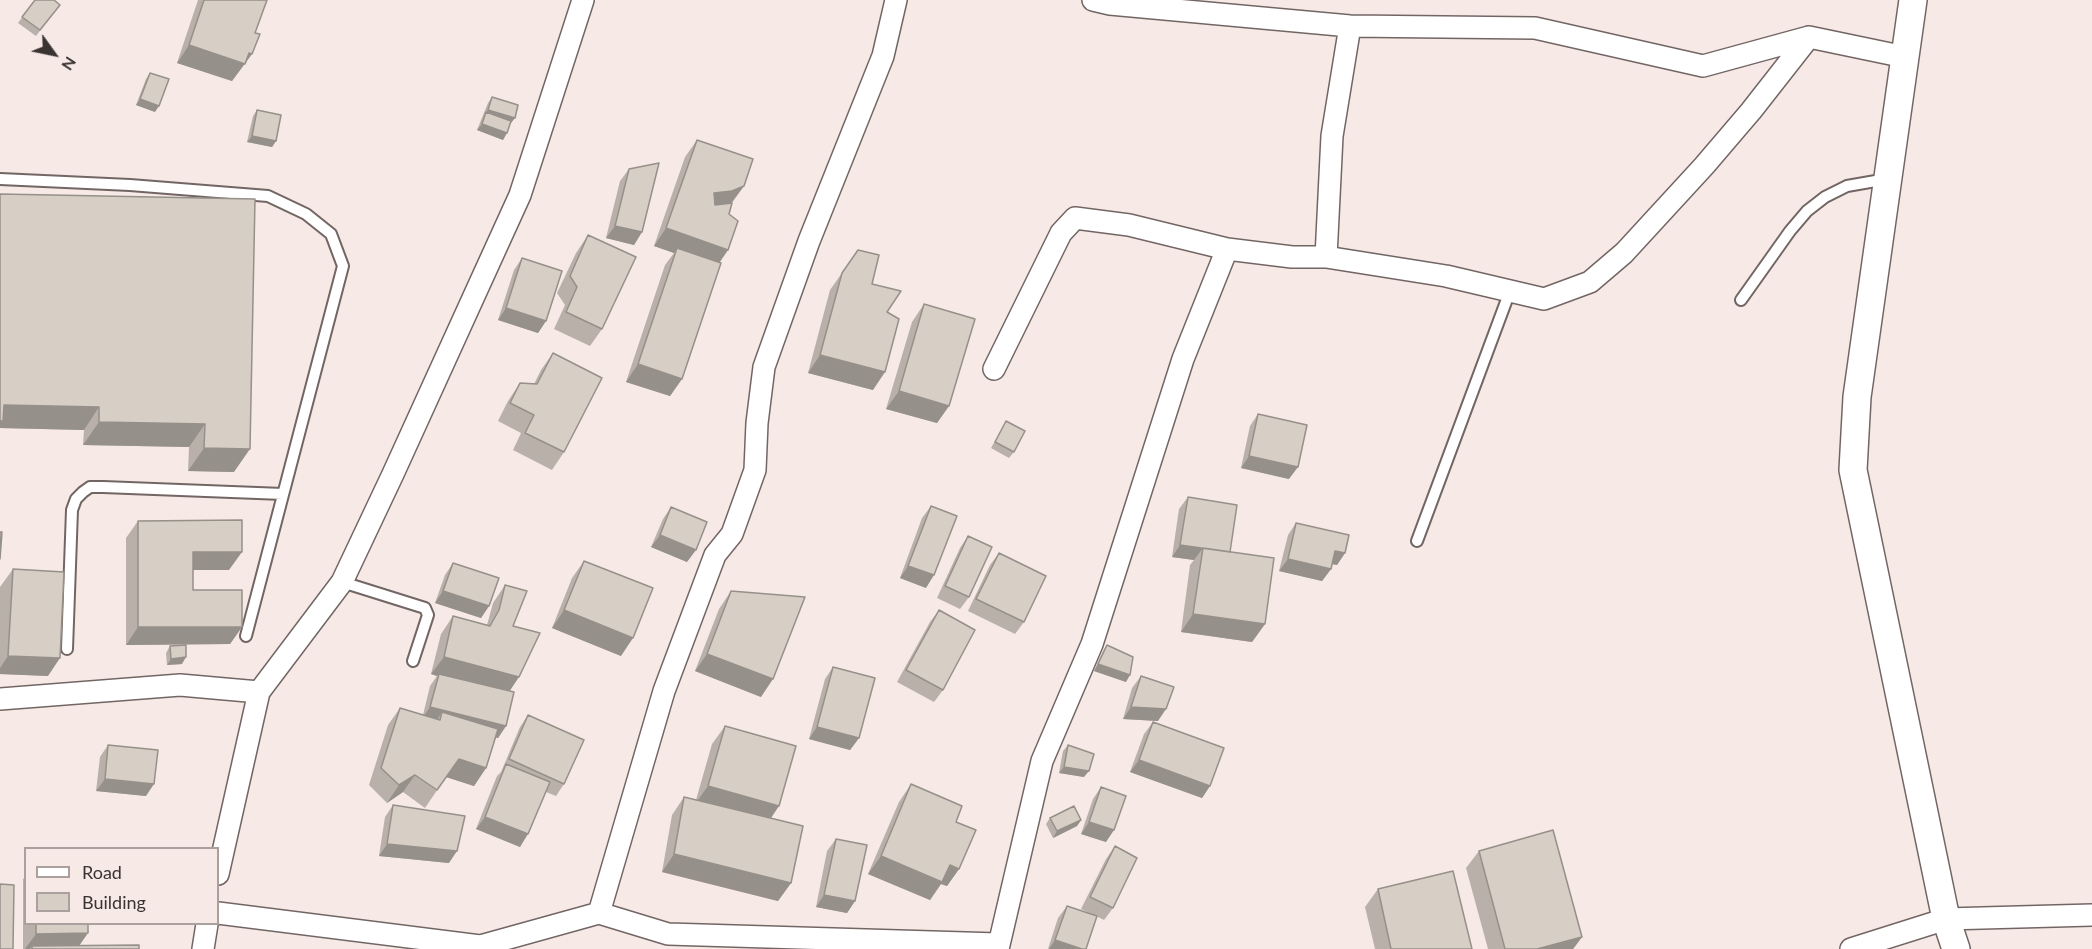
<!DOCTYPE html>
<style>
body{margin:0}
#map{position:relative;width:2092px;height:949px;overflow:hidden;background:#f7e9e6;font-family:Lato,sans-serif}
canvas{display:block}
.legend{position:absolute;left:24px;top:847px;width:195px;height:78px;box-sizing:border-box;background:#f7e9e6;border:2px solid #aba09e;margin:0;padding:8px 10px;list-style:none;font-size:18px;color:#393332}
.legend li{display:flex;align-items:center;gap:12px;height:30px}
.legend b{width:30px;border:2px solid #aba09e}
.north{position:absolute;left:24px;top:24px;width:60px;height:60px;-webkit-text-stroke:4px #f7e9e6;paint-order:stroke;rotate:123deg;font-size:16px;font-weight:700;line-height:24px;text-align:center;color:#393332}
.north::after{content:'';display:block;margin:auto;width:21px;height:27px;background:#393332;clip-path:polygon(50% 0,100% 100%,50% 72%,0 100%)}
</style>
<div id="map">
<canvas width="2092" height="949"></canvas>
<ul class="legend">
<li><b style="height:8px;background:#fff"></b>Road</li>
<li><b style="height:16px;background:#d7cec5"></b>Building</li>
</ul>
<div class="north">N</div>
</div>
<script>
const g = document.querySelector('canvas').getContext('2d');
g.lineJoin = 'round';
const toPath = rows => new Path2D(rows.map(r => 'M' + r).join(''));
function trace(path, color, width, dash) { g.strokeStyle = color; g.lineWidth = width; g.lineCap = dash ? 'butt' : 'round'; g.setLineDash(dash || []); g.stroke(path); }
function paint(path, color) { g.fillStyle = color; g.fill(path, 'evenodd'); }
const service = toPath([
 [0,179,130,185,268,196,306,214,331,234,343,266,246,636],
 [1741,300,1790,231,1807,211,1825,197,1847,186,1887,179],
 [1417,541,1510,291],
 [342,582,425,608,428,615,413,661],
 [67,649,72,510,76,499,83,492,90,487,103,487,283,494]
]);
const minor = toPath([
 [1093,0,1110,4,1350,26,1535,28,1703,66,1809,37,1905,57],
 [1326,257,1332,136,1350,26],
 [994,369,1061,233,1075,218,1129,225,1227,249,1292,257,1326,257,1446,276,1544,299,1590,282,1624,253,1704,166,1751,111,1809,37],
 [0,699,180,685,259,692],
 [218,874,259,692,342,582,393,474,520,195,583,0],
 [218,913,480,946,599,913,668,934,998,944],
 [599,913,664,691,715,555,732,534,755,470,757,423,764,367,809,241,883,56,896,0],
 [203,949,207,924],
 [998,949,1042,761,1092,644,1183,359,1227,249],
 [1851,949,1946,919,2092,915]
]);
const tertiary = toPath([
 [1913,0,1857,397,1853,470,1946,919,1956,949]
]);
trace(service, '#726664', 14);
trace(minor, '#726664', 24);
trace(tertiary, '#726664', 30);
trace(service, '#fff', 10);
trace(minor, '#fff', 21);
trace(tertiary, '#fff', 27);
paint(toPath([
 [35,0,60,5,36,36,18,23],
 [198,0,267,0,255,33,252,54,232,81,177,63],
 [150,73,155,112,136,105,146,79],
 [492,97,515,118,510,124,503,140,477,130,488,103],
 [257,110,276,141,272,147,247,142,253,116],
 [697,140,744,186,732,203,729,214,728,250,720,262,682,379,670,396,626,382,665,265,674,253,654,246,685,157],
 [629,169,642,232,634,245,606,238,620,181],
 [0,194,255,199,234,472,188,471,189,447,83,445,84,430,0,428],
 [588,235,602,329,590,346,554,329,565,305,557,293,576,253],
 [858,250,872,284,887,312,873,390,808,373,830,290],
 [522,258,546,321,538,333,498,320,514,270],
 [924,304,949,406,937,423,886,409,912,322],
 [553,353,564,452,552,470,513,450,521,433,498,421,508,401,520,383,534,384,541,370],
 [1258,414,1289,479,1241,468,1250,426],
 [1006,421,1014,452,1009,458,991,448],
 [1188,497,1230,552,1265,624,1252,642,1181,632,1190,565,1194,560,1172,557,1179,509],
 [931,506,926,588,900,578,922,518],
 [671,507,687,562,651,547,663,519],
 [138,521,229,570,193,570,193,590,242,627,230,644,126,645,126,538],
 [1296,523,1345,553,1337,565,1332,564,1331,569,1322,581,1279,571,1288,535],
 [968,536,969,597,960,609,937,598,960,548],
 [999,553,1024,622,1015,634,968,611,990,565],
 [584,561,621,656,552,628,572,578],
 [453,563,489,606,481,618,435,603,445,575],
 [13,569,48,676,0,674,0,587],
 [505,585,513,626,509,691,506,726,498,738,496,737,486,768,474,786,446,777,425,808,403,792,387,803,369,785,388,725,400,708,423,715,430,686,437,676,431,674,441,634,453,616,487,625,493,603],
 [731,591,761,697,695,671,719,609],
 [939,610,943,690,934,702,897,682,930,622],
 [1107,645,1126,682,1094,671,1103,651],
 [170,646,182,664,167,665,166,653],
 [833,667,859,738,850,750,809,739,825,679],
 [1141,676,1158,721,1123,719,1132,688],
 [528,715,564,784,556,796,546,792,520,847,476,829,497,776,501,772,520,727],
 [1153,722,1210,786,1202,798,1130,772,1144,734],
 [725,726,771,818,791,883,778,901,662,872,672,815,684,797,696,800,712,744],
 [108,745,146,796,96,791,100,757],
 [1068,745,1084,777,1059,773,1063,751],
 [911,784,956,822,959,869,947,886,941,884,930,900,868,874,899,802],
 [1101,787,1106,842,1081,834,1093,799],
 [393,805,449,863,379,856,385,817],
 [1050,818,1081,820,1077,826,1053,838,1046,824],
 [836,839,855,901,847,913,816,907,827,851],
 [1115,846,1113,908,1104,920,1096,916,1086,949,1048,949,1058,918,1067,906,1091,914,1081,909,1106,859],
 [1479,851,1582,937,1573,949,1488,949,1466,868],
 [26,876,26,924,88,924,79,945,139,949,23,949,23,879],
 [1378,889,1472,949,1375,949,1365,907]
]), '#b9b1a9');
paint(toPath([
 [189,45,249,53,252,54,232,81,177,63],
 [140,99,159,106,155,112,136,105],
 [488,110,515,118,510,124,484,116],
 [482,124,507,133,503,140,477,130],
 [252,136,276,141,272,147,247,142],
 [744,186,731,203,702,211,714,193],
 [615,226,642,232,634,245,606,238],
 [666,228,728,250,716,267,677,248,674,253,654,246],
 [506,308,546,321,538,333,498,320],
 [820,355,885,372,873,390,808,373],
 [638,364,682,379,670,396,626,382],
 [899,391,949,406,937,423,886,409],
 [4,405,99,407,84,430,0,428,0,410],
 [99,422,205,424,189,447,83,445],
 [204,448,250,449,234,472,188,471],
 [1249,456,1298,467,1289,479,1241,468],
 [660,535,696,550,687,562,651,547],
 [1180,545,1203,548,1194,560,1172,557],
 [1335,551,1345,553,1337,565,1327,563],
 [193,552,242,552,229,570,181,570],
 [1288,559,1331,569,1322,581,1279,571],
 [908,566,934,575,926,588,900,578],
 [443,591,489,606,481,618,435,603],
 [564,610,633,638,621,656,552,628],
 [1193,614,1265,624,1252,642,1181,632],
 [138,627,242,627,230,644,126,645],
 [707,654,773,679,761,697,695,671],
 [8,656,60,658,48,676,0,674,0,668],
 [186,657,182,664,167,665,171,659],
 [444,657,519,677,507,695,439,674,437,676,431,674],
 [1098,664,1130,675,1126,682,1094,671],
 [430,707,506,726,498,738,438,723,440,720,442,712,435,723,422,719],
 [1131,707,1166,709,1158,721,1123,719],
 [817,727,859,738,850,750,809,739],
 [459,759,486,768,474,786,446,777],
 [1139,760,1210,786,1202,798,1130,772],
 [1064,767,1089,771,1084,777,1059,773],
 [415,775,403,792,387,803,399,785],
 [105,779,154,784,146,796,96,791],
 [708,786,779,806,767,824,695,804],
 [485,817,528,834,520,847,476,829],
 [1081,820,1077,826,1053,838,1057,831],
 [1089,822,1114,830,1106,842,1081,834],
 [387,844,457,851,449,863,379,856],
 [674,854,791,883,778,901,662,872],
 [881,856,950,865,959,869,947,886,941,884,930,900,868,874],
 [824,895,855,901,847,913,816,907],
 [88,933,77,949,32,946,30,949,25,949,36,934],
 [1582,937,1573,949,1537,949],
 [1055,940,1082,949,1049,949]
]), '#96908a');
const building = toPath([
 [35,0,54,0,60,5,40,30,22,17,35,0],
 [204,0,267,0,255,33,260,34,252,54,249,53,245,64,189,45,204,0],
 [150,73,169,79,159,106,140,99,150,73],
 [492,97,518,105,515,118,488,110,492,97],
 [257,110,281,115,276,141,252,136,257,110],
 [486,112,511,121,507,133,482,124,486,112],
 [697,140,753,159,744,186,732,191,714,193,715,205,732,203,729,214,738,221,728,250,666,228,697,140],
 [659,163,642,232,615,226,629,169,659,163],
 [0,194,255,199,250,449,204,448,205,424,99,422,99,407,4,405,3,421,0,421,0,194],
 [588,235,636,257,602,329,566,312,577,287,570,276,588,235],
 [677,248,721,263,682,379,638,364,677,248],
 [858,250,879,255,872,284,901,291,887,312,899,319,885,372,820,355,842,273,858,250],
 [522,258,562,271,546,321,506,308,522,258],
 [924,304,975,319,949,406,899,391,924,304],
 [553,353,602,378,564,452,525,433,534,415,510,403,520,383,537,384,553,353],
 [1258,414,1307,425,1298,467,1249,456,1258,414],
 [1006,421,1025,431,1014,452,995,442,1006,421],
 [1188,497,1237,505,1230,552,1180,545,1188,497],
 [931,506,957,516,934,575,908,566,931,506],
 [671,507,707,522,696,550,660,535,671,507],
 [242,520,242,552,193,552,193,590,242,590,242,627,138,627,138,521,242,520],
 [1296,523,1349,535,1345,553,1335,551,1331,569,1288,559,1296,523],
 [0,532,2,532,0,559,0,532],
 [968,536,992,547,969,597,945,586,968,536],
 [1203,548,1274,558,1265,624,1193,614,1203,548],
 [999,553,1046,576,1024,622,976,599,999,553],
 [584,561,653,588,633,638,564,610,584,561],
 [453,563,499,578,489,606,443,591,453,563],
 [13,569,64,572,60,658,8,656,13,569],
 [505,585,527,591,513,626,540,633,519,677,444,657,453,616,490,626,499,610,505,585],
 [731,591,805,597,773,679,707,654,731,591],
 [939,610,975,630,943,690,906,670,939,610],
 [186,645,186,657,171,659,170,646,186,645],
 [1107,645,1133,657,1130,675,1098,664,1107,645],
 [833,667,875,678,859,738,817,727,833,667],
 [439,674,514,692,506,726,430,707,439,674],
 [1141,676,1174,687,1166,709,1131,707,1141,676],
 [400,708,440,720,442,712,498,729,486,768,459,759,437,790,415,775,399,785,381,768,400,708],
 [528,715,584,740,564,784,509,759,528,715],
 [1153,722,1224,748,1210,786,1139,760,1153,722],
 [725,726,796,746,779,806,708,786,725,726],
 [108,745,158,750,154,784,105,779,108,745],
 [1068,745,1094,754,1089,771,1064,767,1068,745],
 [506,764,550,782,528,834,485,817,506,764],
 [911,784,962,806,956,822,976,830,959,869,950,865,942,882,881,856,911,784],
 [1101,787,1126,796,1114,830,1089,822,1101,787],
 [684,797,803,826,791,883,674,854,684,797],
 [393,805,465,816,457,851,387,844,393,805],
 [1074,806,1081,820,1057,831,1050,818,1074,806],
 [1553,830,1582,937,1537,949,1505,949,1479,851,1553,830],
 [836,839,867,845,855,901,824,895,836,839],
 [1115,846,1137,858,1113,908,1090,897,1115,846],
 [1453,871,1472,949,1391,949,1378,889,1453,871],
 [0,884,14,885,13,949,0,949,0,884],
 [1067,906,1097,916,1086,949,1082,949,1055,940,1067,906],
 [36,924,88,924,88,933,36,934,36,924],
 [139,945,139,949,32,949,32,946,139,945]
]);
paint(building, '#d7cec5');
trace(building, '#96908a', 1.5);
</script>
